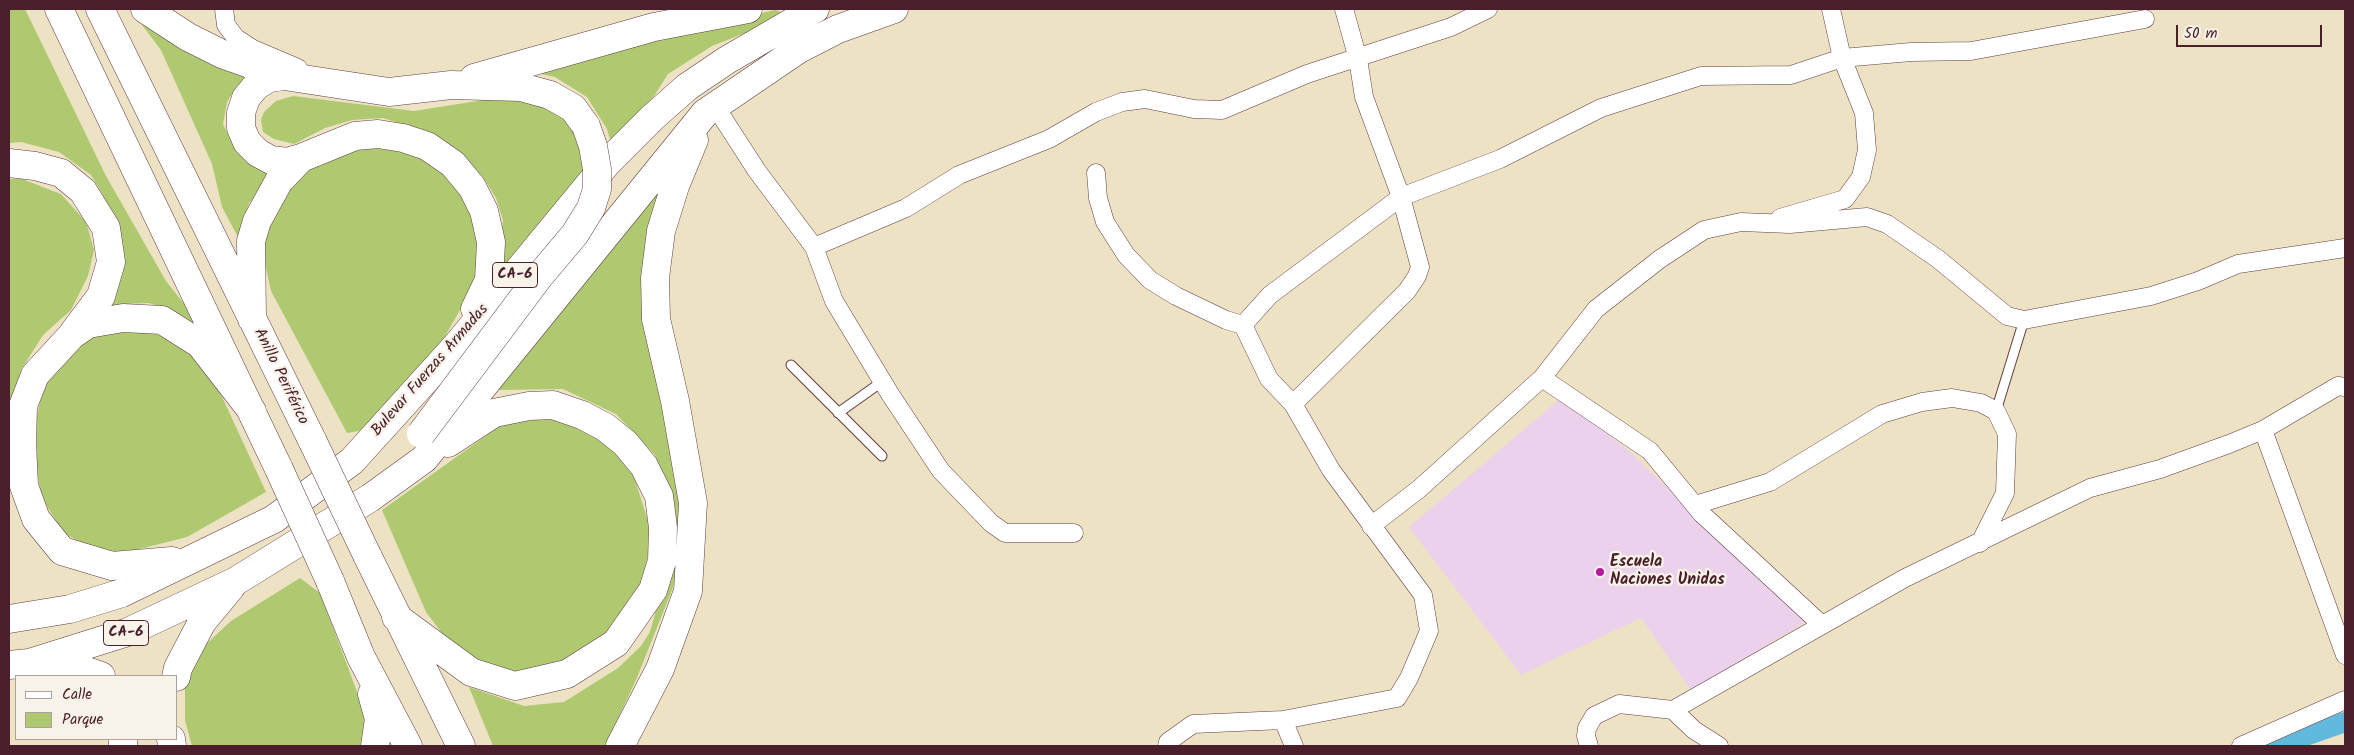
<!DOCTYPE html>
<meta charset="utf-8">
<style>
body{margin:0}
#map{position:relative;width:2354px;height:755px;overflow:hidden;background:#ede2c4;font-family:Kalam,sans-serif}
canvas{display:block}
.frame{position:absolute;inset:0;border:10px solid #4a1f2b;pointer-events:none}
.legend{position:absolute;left:15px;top:675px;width:162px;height:65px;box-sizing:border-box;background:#f7f3e8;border:1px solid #b29e9c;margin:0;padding:6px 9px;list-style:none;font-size:15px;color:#4a1f2b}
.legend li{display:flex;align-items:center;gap:10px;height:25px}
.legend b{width:25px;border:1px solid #b29e9c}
.scale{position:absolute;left:2176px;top:25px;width:146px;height:22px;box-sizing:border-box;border:2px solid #4a1f2b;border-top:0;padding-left:6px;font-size:15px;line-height:18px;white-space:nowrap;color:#4a1f2b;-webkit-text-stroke:4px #f7f3e8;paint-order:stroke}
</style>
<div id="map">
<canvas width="2354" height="755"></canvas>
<div class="frame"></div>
<ul class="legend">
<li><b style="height:6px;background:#fff"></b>Calle</li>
<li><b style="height:14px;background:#aec96f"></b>Parque</li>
</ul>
<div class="scale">50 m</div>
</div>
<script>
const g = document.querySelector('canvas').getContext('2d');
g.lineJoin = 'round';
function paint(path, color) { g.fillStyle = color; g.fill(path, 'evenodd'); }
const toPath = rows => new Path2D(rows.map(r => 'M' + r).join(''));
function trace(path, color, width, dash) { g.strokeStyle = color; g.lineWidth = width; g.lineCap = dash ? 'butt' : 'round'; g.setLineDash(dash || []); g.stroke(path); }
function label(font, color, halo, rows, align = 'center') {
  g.font = font + ' Kalam,sans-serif'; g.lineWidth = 4.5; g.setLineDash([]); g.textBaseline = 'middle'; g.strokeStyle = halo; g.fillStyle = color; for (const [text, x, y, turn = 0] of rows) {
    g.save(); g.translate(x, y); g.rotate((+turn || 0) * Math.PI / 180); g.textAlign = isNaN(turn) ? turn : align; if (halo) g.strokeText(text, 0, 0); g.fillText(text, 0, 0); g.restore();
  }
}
paint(toPath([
 [1561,398,1629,451,1807,621,1691,690,1641,618,1521,675,1409,527]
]), '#ebd1eb');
paint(toPath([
 [9,9,25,9,106,176,166,281,193,315,198,328,175,313,149,303,123,304,102,311,116,230,103,195,91,175,59,152,21,142,9,143],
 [130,9,137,9,191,46,248,79,237,86,227,102,223,124,231,141,248,160,281,171,249,203,239,239,222,207,212,164,161,50],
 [775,10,781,12,778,17,768,24,712,46,668,74,654,96,611,143,607,129,587,97,555,77,517,69],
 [518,92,561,108,591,163,497,285,503,220,496,198,483,177,460,153,434,134,383,118,352,120,325,128,294,144,274,139,263,132,261,120,264,112,276,101,293,96,414,111,490,99],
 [372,143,402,149,427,160,454,181,473,213,480,259,474,285,443,340,364,430,347,433,271,291,263,254,271,207,314,161],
 [9,179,22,179,61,194,86,222,94,250,88,276,71,310,43,335,21,370,9,409],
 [662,182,663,402,686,543,672,590,636,680,605,746,493,746,469,687,524,706,564,702,618,668,641,646,650,632,663,585,670,495,655,455,616,414,563,389,498,390],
 [120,328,154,333,187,349,211,373,266,492,187,537,128,552,95,551,64,533,41,497,37,468,37,416,43,388,64,355,91,338],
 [536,415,583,421,630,464,649,524,649,549,644,576,629,614,603,643,536,673,508,672,480,665,450,644,426,612,382,510,504,423],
 [300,578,320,593,365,713,365,746,192,746,185,720,185,683,203,647,231,621]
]), '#aec96f');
trace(toPath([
 [2277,746,2345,722]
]), '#61bade', 20);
const service = toPath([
 [791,365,882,456],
 [1996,411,2024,320],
 [838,413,883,381]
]);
const minor = toPath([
 [224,9,226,25,236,38,253,49,298,68],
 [715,106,757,171,814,247,834,301,890,394,941,471,991,523,1005,533,1074,533],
 [1096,173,1098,198,1105,222,1126,255,1150,280,1176,296,1226,320,1243,325,1269,379,1293,404,1331,470,1423,595,1429,631,1409,678,1397,698,1283,720,1193,724,1168,742,1167,746],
 [1780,218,1845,199,1861,177,1867,150,1864,113,1842,58,1831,9],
 [814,247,906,208,959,175,1049,139,1096,112,1122,102,1145,99,1194,109,1222,110,1307,74,1451,27,1488,9],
 [1243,325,1270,295,1401,197,1500,159,1601,108,1701,76,1791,75,1842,58,1911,52,1971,51,2145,19],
 [1542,378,1650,451,1702,514,1822,625],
 [1293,404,1407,291,1417,276,1420,267,1401,197,1364,97,1358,59,1344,9],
 [2263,430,2345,655],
 [1695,505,1770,482,1882,414,1922,402,1952,398,1981,403,1996,411,2007,434,2005,493,1980,543],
 [1371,526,1419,489,1542,378,1596,309,1660,259,1704,230,1741,222,1790,224,1867,217,1887,224,1938,259,2007,316,2024,320,2151,296,2198,281,2238,264,2345,248],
 [1673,710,1694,730,1719,746],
 [1283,720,1294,746],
 [1589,746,1586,736,1587,728,1594,716,1619,704,1673,710,1905,578,2090,488,2160,469,2229,444,2263,430,2338,386,2345,387],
 [2241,746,2345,700]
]);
const trunk = toPath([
 [59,9,279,469],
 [100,9,313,442],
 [145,9,188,37,222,54,284,76,389,92,451,85,521,87,550,95,573,108,586,126],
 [284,76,269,78,256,86,246,98,241,113,241,128,247,142,258,153,271,160,287,162,301,158],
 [474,78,654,27,748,9],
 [9,163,35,166,61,173,83,191,106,228,111,262,101,296,74,332],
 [252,319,251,241,257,221,279,181,301,158,355,136,378,134,403,138,427,146,453,164,472,187,484,211,491,242,489,280,475,309],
 [367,555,461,746],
 [172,561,112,566,62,551,36,519,24,486,22,443,23,406,35,375,72,335,88,324,123,318,162,320,200,344,252,411],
 [330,581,361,657,408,746],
 [396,617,471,672,515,686,567,674,616,643,653,590,662,561,663,528,659,496,644,466,625,443,605,427,582,415,553,405,529,406,494,413,448,443],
 [9,619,70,609,122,593,274,519,352,461,457,345,607,163,652,118,687,87,727,60,815,9],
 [42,663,69,665,101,676],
 [9,665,29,663,128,632,236,581,370,498,424,459,705,113,799,49,838,29,894,9],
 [176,677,178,668,202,622,231,587],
 [372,694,379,719,375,746],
 [171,739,172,746],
 [123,746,123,739],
 [620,746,660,669,688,591,693,503,675,401,656,319,655,278,661,231,675,186,694,140]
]);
trace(service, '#623c42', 11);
trace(minor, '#623c42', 19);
trace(trunk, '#623c42', 29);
trace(service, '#fff', 9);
trace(minor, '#fff', 18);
trace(trunk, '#fff', 28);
const trunkBridge = toPath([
 [421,434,538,278,575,234,591,208,597,189,597,169,593,146,586,126],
 [313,442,367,555],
 [279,469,330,581]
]);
trace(trunkBridge, '#623c42', 29, []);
trace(trunkBridge, '#fff', 28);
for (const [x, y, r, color] of [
 [1600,572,5,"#b5179e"]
]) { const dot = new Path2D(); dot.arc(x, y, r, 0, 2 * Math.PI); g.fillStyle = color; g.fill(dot); trace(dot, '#f7f3e8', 2); }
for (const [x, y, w] of [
 [515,275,45],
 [126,633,45]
]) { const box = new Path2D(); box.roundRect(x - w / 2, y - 12.5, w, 25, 4); g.fillStyle = '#f7f3e8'; g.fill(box); trace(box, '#4a1f2b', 1); }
label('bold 15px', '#4a1f2b', null, [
 ["CA-6",515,275],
 ["CA-6",126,633]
]);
label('16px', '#4a1f2b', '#f7f3e8', [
 ["Bulevar Fuerzas Armadas",431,371,-49],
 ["Anillo Periférico",280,377,64]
]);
label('bold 16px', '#4a1f2b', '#f7f3e8', [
 ["Escuela",1610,563],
 ["Naciones Unidas",1610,581]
], 'left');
</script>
